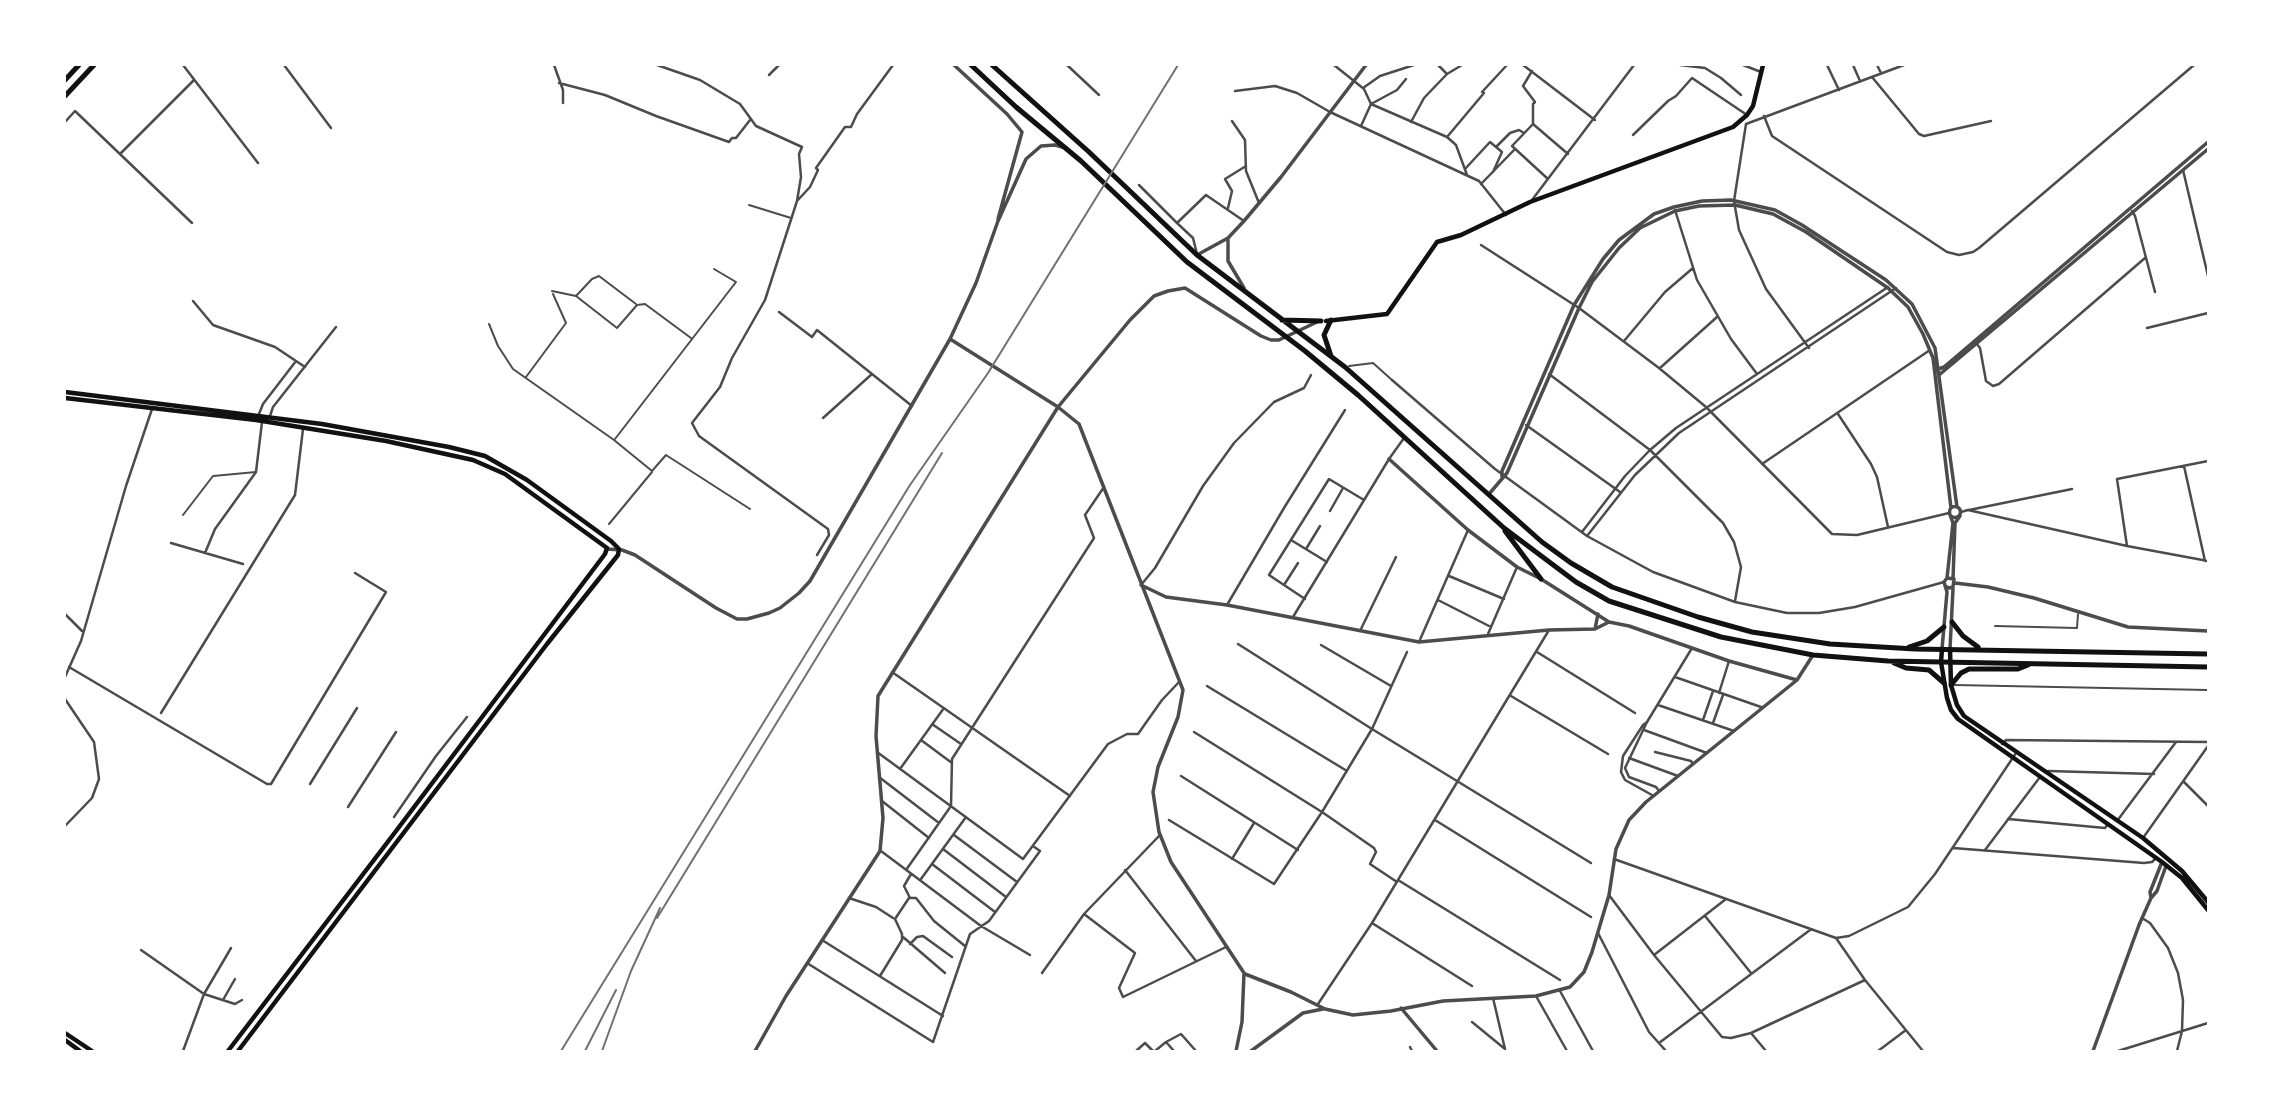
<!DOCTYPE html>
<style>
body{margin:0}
#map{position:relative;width:2273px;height:1116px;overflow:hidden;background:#fff;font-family:Arial,sans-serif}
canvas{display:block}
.frame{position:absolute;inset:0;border:66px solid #fff;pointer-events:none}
</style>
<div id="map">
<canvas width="2273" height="1116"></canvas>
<div class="frame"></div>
</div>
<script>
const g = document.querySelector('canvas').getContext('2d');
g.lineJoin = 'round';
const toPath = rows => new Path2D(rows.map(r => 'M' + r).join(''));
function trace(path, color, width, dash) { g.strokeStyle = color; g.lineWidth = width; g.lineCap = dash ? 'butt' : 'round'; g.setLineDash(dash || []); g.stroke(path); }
trace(toPath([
 [749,205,791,218],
 [552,291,576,296,617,328,637,305,645,304,691,338],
 [576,296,592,279,599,276,636,304],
 [489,324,498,346,513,369,614,440,652,471,666,455,750,509],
 [1349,366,1373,363,1392,380],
 [526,377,566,323,553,294],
 [615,439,736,282,714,269],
 [183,515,213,476,256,472],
 [609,524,652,472],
 [1995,626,2077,628,2078,614],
 [1954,685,2208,690]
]), '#4c4c4c', 2);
trace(toPath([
 [183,65,258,163],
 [284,65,331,128],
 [554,65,563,90,563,103],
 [657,65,700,80,740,104,756,126,802,147,799,154,801,177,797,201],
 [1067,65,1099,95],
 [1334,65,1364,89,1371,104,1447,137,1456,145,1467,175],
 [1438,65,1447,74],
 [1523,65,1595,120],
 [1680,65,1705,68,1721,78,1741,95],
 [1743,65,1761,72],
 [1827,65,1839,90],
 [1853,65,1860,81],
 [1877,65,1881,73],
 [1532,71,1523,86,1535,102,1533,104,1533,124],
 [769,75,779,65],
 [1872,77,1919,134,1924,136,1991,121],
 [559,83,605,95,656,116,729,142,732,138,736,138,750,120],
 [1363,88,1380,76,1414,65],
 [1235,91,1275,86,1297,93,1330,112,1479,181,1506,215],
 [1764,116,1772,136,1947,252,1959,255,1973,252,1979,248,2194,65],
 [1232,121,1245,140,1246,171,1259,203],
 [65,122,75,111,192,223],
 [1411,122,1424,98,1447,74,1462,65],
 [1361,126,1371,104,1397,90,1406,79],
 [1633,135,1668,101,1676,96,1692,78,1747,115],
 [1447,137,1484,93,1482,92,1507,65],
 [1496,147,1510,133,1519,130,1524,133],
 [121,153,194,80],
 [1465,169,1490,142,1502,152,1493,172],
 [2183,170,2208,276],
 [1548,179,1512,146,1533,124,1568,154],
 [1481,184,1515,149],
 [1139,185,1177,223,1206,195,1244,221],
 [1532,200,1634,65],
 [1228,208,1232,191,1225,179,1246,166],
 [1675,210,1697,280,1731,339,1757,374],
 [2132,211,2135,216,2155,292],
 [1177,223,1193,238,1197,254],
 [1481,245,1579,308,1659,368,1706,407,1832,534,1857,535,1949,513],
 [193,301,213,325,275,347,305,367],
 [779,312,812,337,817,330,912,406],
 [2147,328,2208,313],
 [1624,341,1665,292,1693,268],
 [1976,343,1980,348,1986,381,1993,386,1999,384,2145,258],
 [1809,348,1766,289,1739,230,1734,201,1746,124,1904,65],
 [1660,368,1717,317],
 [1549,374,1650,450,1723,523,1734,542,1741,567,1735,601],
 [1392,380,1495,469,1587,536,1653,572,1735,602,1787,613,1819,613,1855,607,1944,582],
 [259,414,263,404,296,361],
 [1838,414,1871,464,1877,477,1888,527],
 [270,416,273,407,336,327],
 [823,418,872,374],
 [1526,425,1620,492],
 [1762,464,1930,350],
 [2184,466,2205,561],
 [1969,510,2072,489],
 [1330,511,1343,488],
 [1961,512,1968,510,2127,546,2208,561],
 [1582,532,1625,476,1650,450,1676,428,1888,287],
 [1587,536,1635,475,1679,433,1896,288],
 [1291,540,1327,562],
 [171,543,243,564],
 [2127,546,2117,479,2208,461],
 [1306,549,1320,526],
 [205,553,215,529,256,472,262,422],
 [817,555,829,535,828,529,699,436,692,423,720,387,732,358,765,300,797,201,810,187,818,170,816,168,845,127,851,127,857,114,893,65],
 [1449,576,1504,599],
 [1141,585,1155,568,1203,486,1234,443,1274,402,1304,388,1311,375],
 [1284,585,1298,563],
 [1305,599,1269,575,1329,479,1364,500],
 [1438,600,1491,627],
 [1227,605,1284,508,1345,410],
 [65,614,82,631],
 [1293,617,1389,459,1404,438],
 [1360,631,1396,557],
 [1488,634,1517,567],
 [1419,642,1468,530],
 [1238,644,1372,729,1407,652],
 [1321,645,1391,686],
 [1537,652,1635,713],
 [69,667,267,784,271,784,386,592,355,573],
 [892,672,1070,796],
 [65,677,81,641,126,486,152,409],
 [1675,677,1761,707],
 [1207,686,1347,771],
 [1719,693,1729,661],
 [1511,696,1608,754],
 [65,699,94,742,99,779,92,798,65,826],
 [1658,705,1734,731],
 [161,713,295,495,303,429],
 [1703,720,1713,691],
 [1647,722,1643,725,1623,756,1621,772,1625,780,1652,795],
 [1713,723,1723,695],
 [932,724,961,744],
 [1644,730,1707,753],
 [1194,732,1322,812,1374,848,1376,852,1370,864,1397,882],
 [921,740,952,763],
 [2002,744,2006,740,2208,742],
 [877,752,1023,859,1108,744,1127,734,1138,734,1162,700,1179,682],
 [1655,752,1691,761,1693,764],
 [1629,758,1678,776],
 [900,769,944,708],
 [2048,771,2154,774],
 [1181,776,1298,850],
 [879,777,939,823],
 [2184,782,2208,806],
 [310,784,357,708],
 [1659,791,1656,787,1629,777,1625,768,1647,722,1692,648],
 [882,801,929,838],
 [348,807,396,732],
 [394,817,436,756,467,717],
 [2008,819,2105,828,2108,824],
 [1169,820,1274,884,1322,812,1372,729,1591,863],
 [1435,820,1591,917],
 [2117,821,2176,742],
 [954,835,1017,882],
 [2143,838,2208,746],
 [1953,848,2144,863,2152,862,2156,858],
 [943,849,1006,897],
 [1985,850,2040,777],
 [881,851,981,926,1030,955],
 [1232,859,1254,823],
 [1614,859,1836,938,1865,980,1923,1051],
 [932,864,995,912],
 [906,870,951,806,952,759,1094,538,1085,515,1104,487],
 [1125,870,1196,961],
 [921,879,966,817],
 [1398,880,1560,980],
 [1609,895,1654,955,1722,1037,1731,1038,1751,1033,1766,1051],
 [849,898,876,907,893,918],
 [910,898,904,886,911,874],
 [1084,914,1135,953,1119,988,1123,997,1226,947],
 [1705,916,1751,973],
 [2142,918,2150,923,2168,948,2178,973,2183,1000,2182,1031,2177,1051],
 [1372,923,1472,986],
 [1598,933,1649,1032,1666,1051],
 [903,937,945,973],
 [1836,938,1849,936,1908,907,1935,874,2016,753],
 [822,940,943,1016],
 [910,944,917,937,923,936,952,957],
 [141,950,204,994,235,1004,242,1000],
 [1654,955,1726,899],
 [807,963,933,1042,970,934,989,921,1040,851,1033,846],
 [1042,973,1084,914,1159,836],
 [880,976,902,940,902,934,895,919,909,898,916,898,934,921,965,946],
 [1560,991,1593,1051],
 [1536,996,1567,1051],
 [223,1000,235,979],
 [1318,1004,1372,923,1549,630],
 [1472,1022,1505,1049,1493,998],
 [1751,1033,1865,980],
 [1166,1042,1181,1034,1196,1051],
 [1659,1043,1810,930],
 [1410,1047,1412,1051],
 [183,1051,204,994,231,948],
 [1136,1051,1145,1043,1153,1051],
 [1155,1051,1166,1042,1174,1051],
 [1878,1051,1906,1030],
 [2118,1051,2208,1023]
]), '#4c4c4c', 2.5);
trace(toPath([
 [954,65,1007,114,1022,132,998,219],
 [1228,238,1228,261,1244,288],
 [1197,255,1228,238,1244,221,1281,177,1366,65],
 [950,339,1058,407,1079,424,1183,690,1178,717,1158,767,1153,792,1159,832,1171,862,1244,973,1242,1022,1236,1051],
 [1936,370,1944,367,2208,142],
 [1939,375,2208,149],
 [1389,459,1468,530,1517,567,1541,579,1609,622,1629,626,1729,661,1797,680],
 [1502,477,1502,471,1574,305,1603,259,1619,240,1654,214,1674,207,1702,201,1731,200,1775,210,1802,225,1886,280,1912,304,1935,348,1957,507],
 [1489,494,1507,473,1579,308,1592,282,1619,248,1640,228,1675,211,1699,206,1735,205,1773,214,1806,232,1888,288,1908,307,1923,334,1933,358,1951,508],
 '1949.5 512a5.5 5.5 0 1 1 11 0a5.5 5.5 0 1 1-11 0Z',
 [607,549,622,550,635,555,716,608,737,619,747,619,769,613,780,608,799,593,810,581,950,339,976,283,998,221,1026,159,1041,146,1055,145,1062,147],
 [1947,578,1953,523,1950,515],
 [1953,579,1955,523,1960,516],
 [1955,583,1988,587,2034,598,2128,627,2208,631],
 [1141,585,1166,597,1227,605,1419,642,1549,630,1595,629,1609,622],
 [1595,629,1598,614],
 [1942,649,1947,592,1944,582,1947,578,1954,579,1953,587,1949,588,1945,586],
 [1950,649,1953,589],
 [2151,898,2150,892,2162,862],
 [1245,974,1291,992,1325,1009,1353,1015,1391,1011,1443,1001,1536,996,1570,987,1584,972,1592,952,1609,895,1616,849,1629,820,1646,802,1797,680,1813,655],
 [1401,1008,1437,1051],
 [755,1051,786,996,880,851,883,818,876,736,878,696,1058,407,1130,320,1154,296,1168,291,1185,288,1261,336,1271,340,1279,340,1317,322],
 [1251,1051,1303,1013,1323,1009],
 [2093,1051,2139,925,2151,898,2157,891,2166,866]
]), '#4c4c4c', 3.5);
trace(toPath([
 [1326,321,1387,314,1437,242,1461,235,1530,202,1733,127,1747,115,1753,106,1763,65],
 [65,392,322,424,449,447,485,456,527,480,611,541,619,549,618,555,547,644,238,1051],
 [65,398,256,420,386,441,473,460,505,474,607,548,605,554,393,835,228,1051],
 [1942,649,1941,662,1947,698,1951,710,1958,719,2162,862,2182,878,2208,910],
 [1950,649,1951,685,1957,705,1964,716,2143,838,2182,871,2208,902],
 [65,1033,92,1051],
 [65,1040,80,1051]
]), '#111', 4.5);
trace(toPath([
 [971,65,1016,107,1081,161,1187,262,1305,351,1358,395,1504,528,1576,582,1609,601,1721,637,1813,655,1888,661,2208,667],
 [992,65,1089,152,1197,255,1345,367,1542,542,1571,563,1612,587,1698,617,1752,632,1830,644,1915,649,2208,654],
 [1282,320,1321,321],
 [1331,320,1324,335,1331,356],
 [1505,531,1541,579],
 [1952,622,1963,636,1978,647],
 [1909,647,1927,641,1944,627],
 [1894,663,1906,668,1929,670,1944,683],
 [1951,685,1961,673,1969,669,2018,669,2028,665]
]), '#111', 5);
trace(toPath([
 [65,80,79,65],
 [65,96,94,65]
]), '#111', 5);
trace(toPath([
 [657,918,942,453],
 [561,1051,910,485,988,373,1178,65],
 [585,1051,616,990],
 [602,1051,631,971,660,908]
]), '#707070', 2);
</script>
